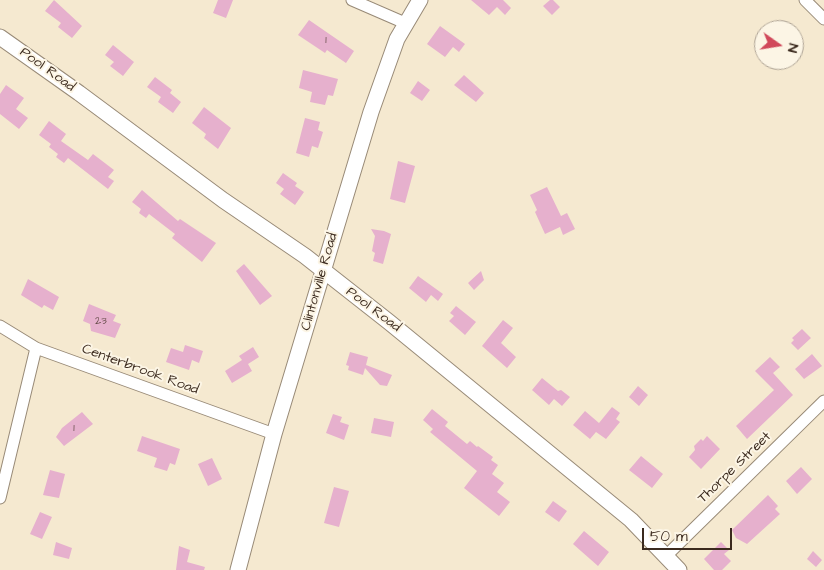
<!DOCTYPE html>
<style>
body{margin:0}
#map{position:relative;width:824px;height:570px;overflow:hidden;background:#f5e9d0;font-family:"Architects Daughter",sans-serif}
canvas{display:block}
.north{position:absolute;left:754px;top:20px;width:50px;height:50px;box-sizing:border-box;background:#fcf5e5;border:1px solid #afa495;border-radius:50%;rotate:103deg;font-size:14px;font-weight:700;line-height:20px;text-align:center;color:#3b2a1e}
.north::after{content:'';display:block;margin:auto;width:18px;height:22px;background:#d1495b;clip-path:polygon(50% 0,100% 100%,50% 72%,0 100%)}
.scale{position:absolute;left:642px;top:528px;width:90px;height:22px;box-sizing:border-box;border:2px solid #3b2a1e;border-top:0;padding-left:6px;font-size:15px;line-height:18px;white-space:nowrap;color:#3b2a1e;-webkit-text-stroke:4px #fcf5e5;paint-order:stroke}
</style>
<div id="map">
<canvas width="824" height="570"></canvas>
<div class="north">N</div>
<div class="scale">50 m</div>
</div>
<script>
const g = document.querySelector('canvas').getContext('2d');
g.lineJoin = 'round';
function paint(path, color) { g.fillStyle = color; g.fill(path, 'evenodd'); }
const toPath = rows => new Path2D(rows.map(r => 'M' + r).join(''));
function trace(path, color, width, dash) { g.strokeStyle = color; g.lineWidth = width; g.lineCap = dash ? 'butt' : 'round'; g.setLineDash(dash || []); g.stroke(path); }
function label(font, color, halo, rows, align = 'center') {
  g.font = font + ' "Architects Daughter",sans-serif'; g.lineWidth = 4; g.setLineDash([]); g.textBaseline = 'middle'; g.strokeStyle = halo; g.fillStyle = color; for (const [text, x, y, turn = 0] of rows) {
    g.save(); g.translate(x, y); g.rotate((+turn || 0) * Math.PI / 180); g.textAlign = isNaN(turn) ? turn : align; if (halo) g.strokeText(text, 0, 0); g.fillText(text, 0, 0); g.restore();
  }
}
paint(toPath([
 [54,0,82,26,72,38,58,27,61,23,45,11],
 [218,0,233,0,226,18,213,13],
 [471,0,503,0,511,8,505,15,497,7,489,15],
 [550,0,553,0,560,7,552,15,543,6],
 [309,20,354,51,346,63,327,50,325,53,298,35],
 [440,26,465,44,459,52,453,47,445,57,427,44],
 [113,45,134,62,123,76,110,66,114,62,105,55],
 [303,70,338,79,333,96,328,95,325,105,310,102,312,92,299,88],
 [464,75,484,93,476,102,454,85],
 [155,77,172,90,170,93,181,102,173,113,158,102,161,97,147,87],
 [418,81,430,90,422,101,410,93],
 [6,85,24,98,16,109,28,118,19,129,0,114,0,94],
 [204,107,231,128,218,149,204,138,206,134,192,123],
 [305,118,320,122,318,130,323,132,318,148,312,146,309,157,296,153],
 [49,121,66,134,61,141,88,160,93,154,114,170,108,177,114,181,108,189,68,158,64,163,56,157,58,154,49,147,51,144,39,135],
 [398,161,415,166,405,203,390,199],
 [283,173,297,183,295,186,304,192,295,205,280,194,284,189,276,183],
 [547,187,561,216,567,213,575,229,563,235,560,227,545,234,535,212,537,210,530,195],
 [142,190,178,221,180,219,216,243,202,262,172,238,175,234,149,214,146,218,139,213,141,209,132,202],
 [371,229,384,231,391,234,383,264,373,261,375,253,372,251,375,236],
 [244,264,272,296,260,305,236,271],
 [481,271,484,280,474,290,468,283],
 [418,276,443,294,438,301,431,295,426,302,409,288],
 [28,279,59,297,53,310,44,305,42,308,21,295],
 [89,304,116,315,113,321,121,324,115,338,91,331,90,324,83,321],
 [456,306,476,322,465,335,449,321,454,316,450,313],
 [503,320,513,328,501,343,516,357,507,368,482,346],
 [802,329,811,338,798,350,791,343,794,340,792,338],
 [185,345,203,351,199,363,192,360,189,370,166,362,171,348,183,352],
 [253,347,259,357,248,364,252,371,232,383,225,371,242,360,239,356],
 [350,352,368,357,366,365,392,375,387,386,380,385,365,368,363,375,348,370,349,366,346,365],
 [812,354,822,366,804,379,795,369],
 [770,357,780,367,773,373,793,395,747,439,736,426,774,390,755,371],
 [542,378,558,391,561,390,570,397,562,406,554,399,549,405,532,390],
 [638,386,648,395,639,406,629,397],
 [612,407,620,413,616,419,620,422,606,439,596,432,590,439,573,425,585,411,599,423],
 [432,409,448,422,445,426,467,444,470,441,477,447,478,446,493,457,491,460,498,465,492,474,504,483,497,492,510,502,499,516,464,488,477,471,430,432,433,429,423,420],
 [82,412,93,424,64,446,56,437,62,428],
 [333,414,342,417,340,422,349,425,344,440,326,433],
 [374,418,394,422,391,437,371,433],
 [142,436,180,449,175,465,170,463,167,471,154,467,157,458,137,451],
 [707,436,720,449,701,469,689,457,695,450,694,446,701,439,703,441],
 [641,456,663,474,652,488,629,470],
 [212,458,222,479,208,486,198,464],
 [801,467,812,479,797,494,786,481],
 [50,470,65,474,59,498,43,495],
 [334,487,349,491,339,527,324,523],
 [768,495,778,506,775,509,780,514,747,544,736,538,732,530],
 [553,501,567,511,559,522,545,512],
 [40,512,52,517,42,539,30,534],
 [584,531,609,552,598,566,573,544],
 [56,542,72,548,69,559,53,555],
 [721,542,729,550,724,554,731,561,722,570,714,570,704,559],
 [179,546,190,550,187,562,205,567,204,570,176,570],
 [813,551,822,560,816,567,807,559]
]), '#e6b0cd');
const street = toPath([
 [352,0,405,23],
 [805,0,824,19],
 [0,326,36,348,274,434],
 [0,498,36,348],
 [667,555,824,401]
]);
const secondary = toPath([
 [0,37,79,93,223,200,305,256,389,322,631,520,679,570],
 [238,570,274,434,371,112,397,39,420,0]
]);
trace(street, '#988a77', 13);
trace(secondary, '#988a77', 17);
trace(street, '#fff', 11);
trace(secondary, '#fff', 15);
label('11px', '#664c4a', null, [
 ["1",326,41],
 ["23",101,322],
 ["1",74,429]
]);
label('14px', '#3b2a1e', '#fcf5e5', [
 ["Pool Road",47,70,36],
 ["Clintonville Road",320,282,-74],
 ["Pool Road",373,310,37],
 ["Centerbrook Road",140,370,20],
 ["Thorpe Street",735,468,-44]
]);
</script>
